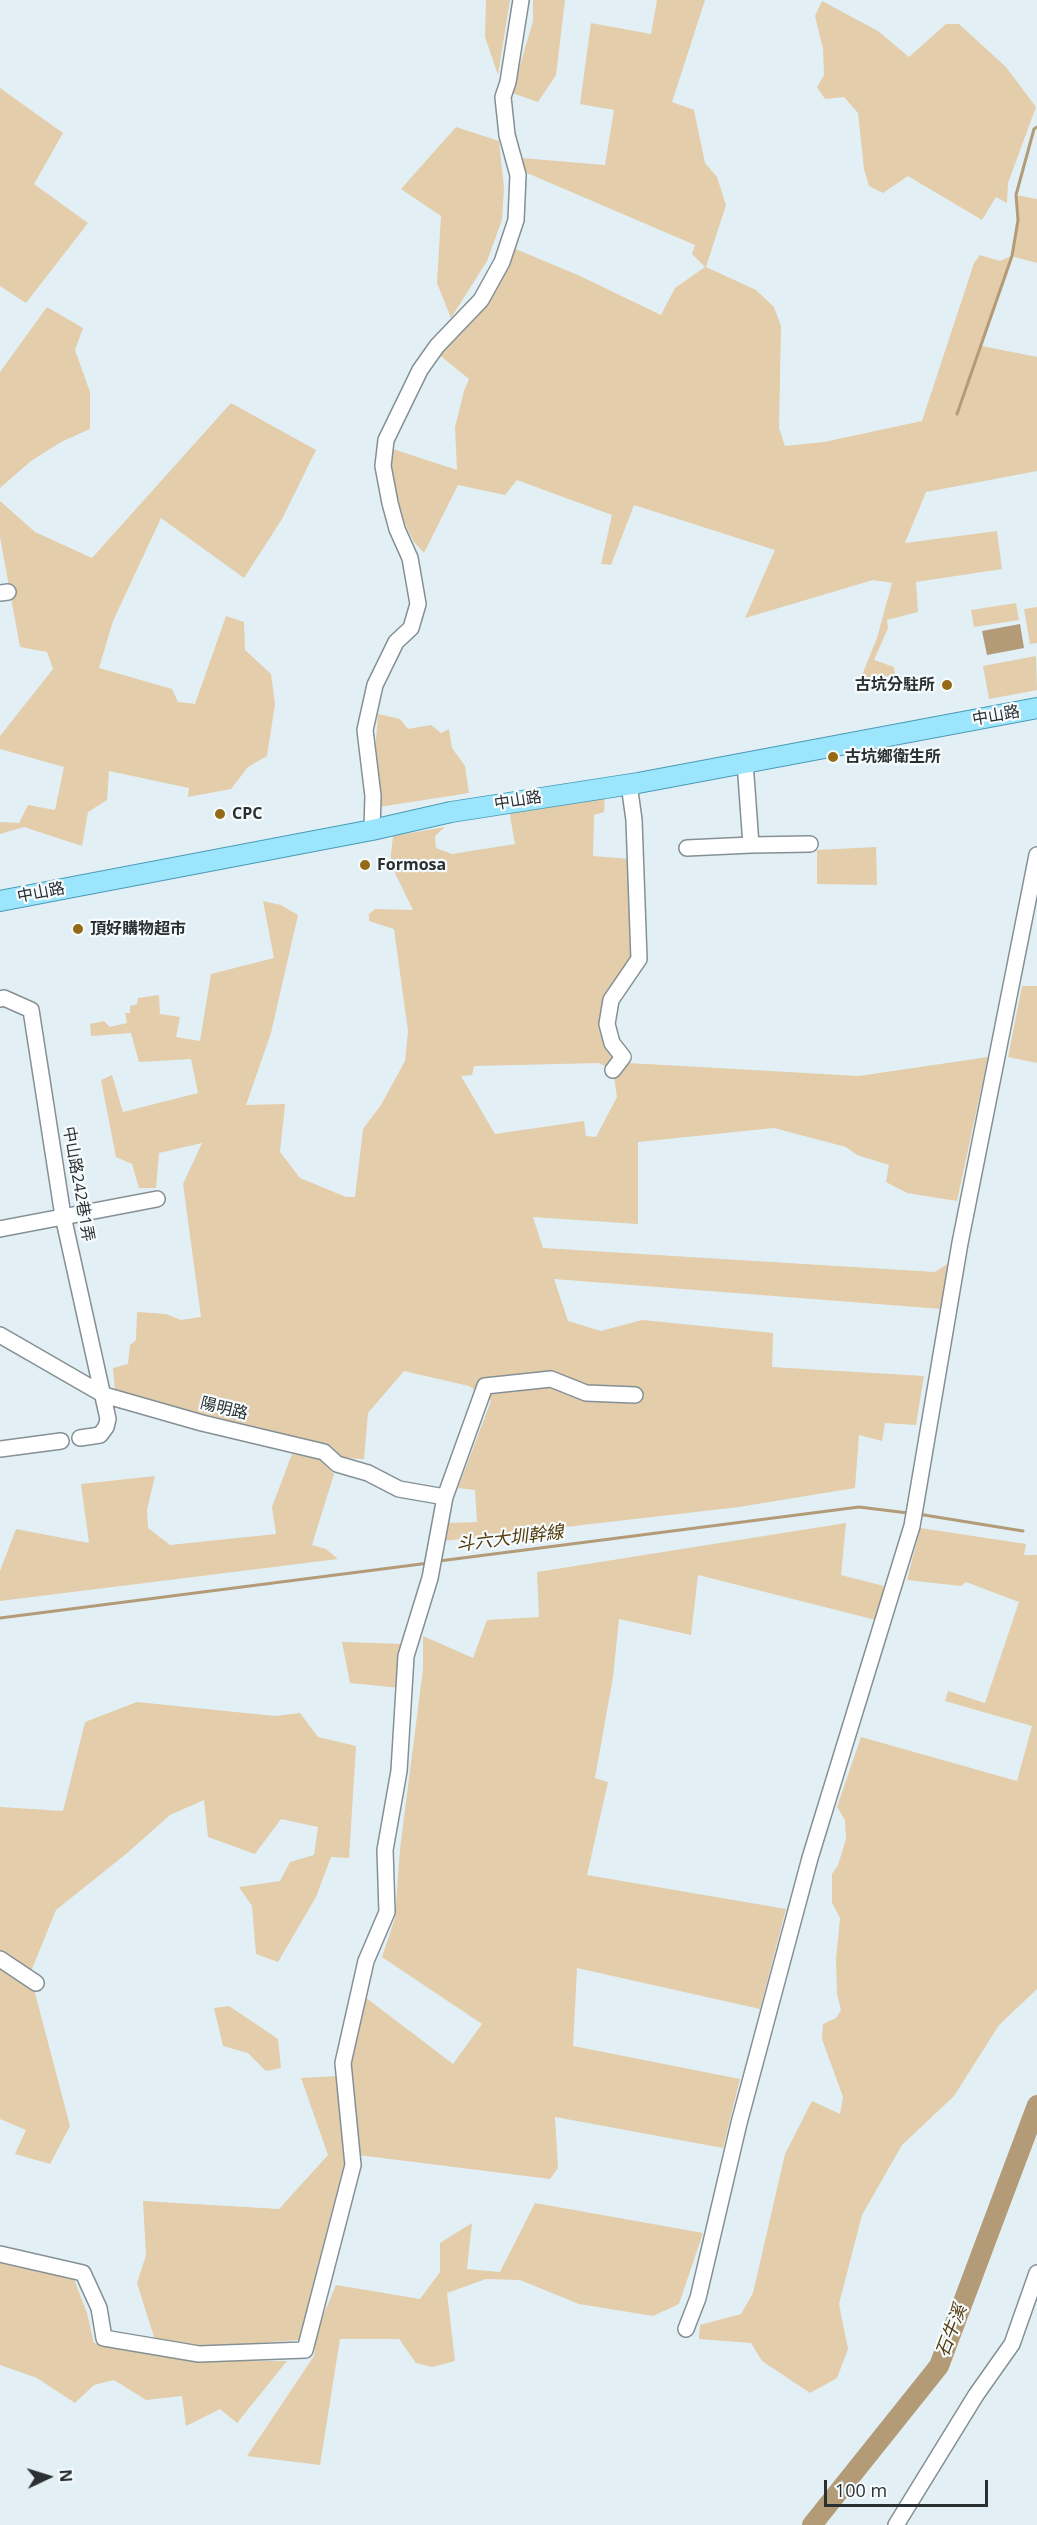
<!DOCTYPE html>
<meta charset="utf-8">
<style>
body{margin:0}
#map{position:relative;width:1037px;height:2525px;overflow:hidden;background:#e2f0f5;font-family:"Open Sans",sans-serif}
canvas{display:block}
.north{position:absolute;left:18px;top:2447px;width:60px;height:60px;-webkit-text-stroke:4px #f6fbfe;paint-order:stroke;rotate:86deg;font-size:16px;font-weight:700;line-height:24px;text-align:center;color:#2a2f31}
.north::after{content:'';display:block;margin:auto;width:21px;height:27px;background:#2a2f31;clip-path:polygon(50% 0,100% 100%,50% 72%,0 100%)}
.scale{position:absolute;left:824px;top:2480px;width:164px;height:27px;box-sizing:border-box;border:3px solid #2a2f31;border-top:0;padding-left:8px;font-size:18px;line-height:21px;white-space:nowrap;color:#2a2f31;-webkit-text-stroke:4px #f6fbfe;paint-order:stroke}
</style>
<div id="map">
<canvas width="1037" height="2525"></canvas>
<div class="north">N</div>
<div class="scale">100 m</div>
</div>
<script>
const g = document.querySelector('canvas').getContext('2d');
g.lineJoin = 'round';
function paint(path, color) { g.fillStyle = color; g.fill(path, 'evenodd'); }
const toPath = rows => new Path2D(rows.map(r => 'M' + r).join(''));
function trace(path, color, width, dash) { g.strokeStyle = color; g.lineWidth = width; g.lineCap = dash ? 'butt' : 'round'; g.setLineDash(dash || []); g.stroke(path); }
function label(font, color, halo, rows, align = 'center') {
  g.font = font + ' "Open Sans","Noto Sans TC",sans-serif'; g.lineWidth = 4.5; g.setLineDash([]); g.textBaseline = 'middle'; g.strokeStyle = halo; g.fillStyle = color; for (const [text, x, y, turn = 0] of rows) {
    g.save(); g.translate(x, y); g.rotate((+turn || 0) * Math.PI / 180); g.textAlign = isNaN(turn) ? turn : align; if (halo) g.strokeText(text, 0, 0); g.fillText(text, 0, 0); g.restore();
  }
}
paint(toPath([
 [486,0,510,0,498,75,485,37],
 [533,0,565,0,556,75,538,102,512,93,533,21],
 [657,0,705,0,672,102,694,110,705,163,717,177,726,205,706,267,756,290,774,307,781,326,779,428,785,446,824,442,922,421,974,263,980,255,1000,261,1011,256,1018,220,1016,195,1037,199,1037,263,1011,256,982,346,1037,357,1037,471,926,492,905,543,997,531,1002,569,916,582,918,612,887,620,888,628,874,660,894,667,895,675,867,680,859,693,856,690,877,638,892,583,873,580,745,618,775,550,634,505,611,565,601,564,612,515,517,480,505,495,458,485,424,553,414,542,400,514,390,468,393,449,457,470,455,427,464,391,469,379,437,353,511,247,580,276,661,315,675,288,705,267,692,254,695,245,527,173,521,158,605,165,614,110,580,104,591,23,651,34],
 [822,1,878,31,909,57,946,24,959,24,1006,67,1036,107,1008,183,1007,203,996,197,982,220,908,176,883,193,869,186,864,169,858,113,844,97,825,99,817,87,824,75,823,49,815,16],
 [0,88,63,133,34,184,88,223,26,303,0,286],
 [456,127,499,141,504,188,502,220,487,261,451,318,437,283,441,216,401,189],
 [47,307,83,328,75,350,90,392,90,429,61,442,31,461,0,488,0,372],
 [231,403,316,450,282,519,244,578,161,518,113,621,99,668,172,689,178,702,195,704,226,616,244,622,245,650,271,674,275,704,267,756,248,767,231,789,188,797,189,788,109,771,107,800,88,812,82,846,24,827,0,834,0,822,19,823,28,805,55,810,64,767,0,749,0,736,53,669,47,652,20,647,0,537,0,501,35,532,92,558],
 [1016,603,1019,620,974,627,971,610],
 [1037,607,1037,643,1030,644,1024,609],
 [1036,656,1037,690,989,699,983,666],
 [378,714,400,719,408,729,431,725,441,733,449,729,452,748,465,766,469,793,379,807,375,754],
 [605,793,604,812,594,815,593,856,630,859,632,958,600,1026,606,1049,628,1063,859,1076,988,1057,957,1201,907,1193,886,1182,889,1165,857,1155,846,1147,774,1128,638,1142,638,1224,533,1217,543,1248,935,1272,950,1262,942,1309,554,1279,568,1321,601,1331,642,1320,773,1333,772,1367,924,1376,916,1425,885,1423,882,1441,859,1435,855,1488,739,1507,444,1541,447,1523,477,1522,475,1490,458,1488,491,1401,469,1386,404,1371,368,1413,364,1459,342,1458,321,1445,115,1391,113,1368,128,1364,130,1345,136,1340,137,1312,166,1314,181,1320,201,1317,183,1184,202,1143,159,1153,156,1188,139,1188,132,1164,116,1157,101,1080,112,1075,123,1112,198,1093,191,1059,139,1062,131,1033,91,1036,90,1024,104,1021,110,1027,127,1023,125,1013,130,1013,130,1006,137,1004,138,998,159,995,160,1014,180,1017,176,1037,200,1041,211,974,274,958,263,901,281,905,298,915,271,1033,246,1105,285,1104,280,1152,300,1178,346,1197,355,1197,363,1129,381,1105,405,1061,408,1031,394,929,369,921,369,914,375,909,413,910,390,863,393,836,445,827,435,836,436,848,452,854,515,844,509,810],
 [599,1063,613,1070,617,1097,596,1137,586,1136,584,1121,495,1134,461,1076,472,1075,474,1066],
 [876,847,877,885,817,884,817,850],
 [1022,986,1037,986,1037,1063,1008,1057],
 [292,1454,319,1459,334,1474,312,1545,326,1549,338,1559,0,1601,0,1571,16,1529,89,1543,81,1484,155,1476,147,1510,148,1528,170,1545,276,1534,272,1507],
 [846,1523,841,1575,884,1586,876,1620,698,1575,691,1635,619,1619,613,1677,595,1778,608,1782,587,1875,786,1909,760,2009,577,1968,573,2046,740,2079,723,2148,555,2117,558,2168,550,2179,358,2155,349,2062,365,1997,453,2064,482,2024,382,1957,395,1918,400,1849,423,1669,423,1636,473,1658,487,1620,539,1617,537,1572],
 [920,1528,1026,1544,1024,1555,1037,1555,1037,1989,999,2025,954,2096,902,2145,862,2215,839,2304,848,2349,837,2378,810,2393,762,2361,751,2343,699,2339,700,2325,741,2314,753,2293,785,2154,812,2101,840,2114,843,2097,822,2039,823,2024,836,2018,841,2010,837,1994,836,1959,840,1918,832,1903,832,1874,838,1865,846,1839,845,1820,837,1807,861,1737,1017,1781,1032,1726,945,1701,948,1691,985,1703,1019,1602,966,1582,961,1586,907,1580],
 [342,1642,403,1644,400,1688,350,1683],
 [137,1702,275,1716,300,1713,318,1737,356,1746,349,1858,331,1857,316,1897,278,1962,256,1954,252,1906,239,1887,280,1881,290,1862,314,1855,318,1827,281,1819,255,1854,208,1837,204,1800,170,1815,126,1854,56,1910,30,1974,70,2126,50,2164,15,2154,26,2130,0,2119,0,1807,63,1811,85,1722],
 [229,2006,278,2039,281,2068,266,2071,248,2053,223,2046,214,2008],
 [338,2076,345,2160,299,2340,201,2347,155,2340,137,2283,146,2255,143,2201,279,2209,328,2155,301,2078],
 [535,2203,703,2233,679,2304,653,2316,579,2304,520,2280,486,2279,447,2293,455,2361,432,2367,416,2363,399,2339,340,2339,320,2465,247,2456,314,2356,317,2330,336,2285,420,2299,440,2272,440,2243,472,2223,467,2269,500,2272],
 [0,2263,74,2279,87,2313,94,2343,191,2361,287,2361,237,2423,220,2409,186,2426,182,2396,146,2400,114,2380,94,2385,75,2403,37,2378,0,2365]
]), '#e3cdaa');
paint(toPath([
 [1020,624,1024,648,987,655,982,631]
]), '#b29b76');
trace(toPath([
 [957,414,1012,256,1018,220,1016,195,1034,129,1037,127],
 [918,1514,1023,1531],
 [439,1561,859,1507,908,1513],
 [0,1618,429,1563]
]), '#b29b76', 3);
trace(toPath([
 [812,2525,939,2366,1037,2105]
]), '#b29b76', 20);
const minor = toPath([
 [0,593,8,592],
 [745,762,751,845,810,844],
 [372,830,373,796,365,730,375,685,396,642,411,628,418,604,410,558,397,529,390,503,383,466,386,440,420,370,437,346,481,300,502,262,516,220,518,175,507,135,503,97,508,82,521,0],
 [687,848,751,845],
 [0,999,4,998,31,1010,63,1216,108,1419,106,1427,100,1435,80,1438],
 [613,1070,623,1057,612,1043,607,1024,611,1000,639,959,634,820,629,784],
 [0,1229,157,1199],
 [0,1335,104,1395,202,1423,324,1452,337,1464,368,1473,399,1489,445,1497],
 [0,1449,61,1441],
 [0,1959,36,1983],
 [0,2254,83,2273,99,2308,104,2338,199,2354,305,2350,353,2165,343,2063,366,1961,387,1912,385,1850,399,1771,406,1656,430,1578,445,1497,485,1386,551,1379,586,1393,635,1395],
 [686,2329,698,2298,739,2123,810,1858,912,1526,960,1243,1037,855],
 [896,2525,976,2395,1012,2344,1037,2273]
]);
const major = toPath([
 [0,901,372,830,451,812,638,783,1037,708]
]);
trace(minor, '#849095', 18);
trace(major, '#499ab5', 22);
trace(minor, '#fff', 15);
trace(major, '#9be5fd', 20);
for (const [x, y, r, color] of [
 [947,685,6,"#956a16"],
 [833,757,6,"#956a16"],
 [220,814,6,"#956a16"],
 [365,865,6,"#956a16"],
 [78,929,6,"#956a16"]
]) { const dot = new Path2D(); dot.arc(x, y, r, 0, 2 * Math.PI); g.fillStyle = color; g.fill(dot); trace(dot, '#f6fbfe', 2); }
label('bold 16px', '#2a2f31', '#f6fbfe', [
 ["古坑分駐所",935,685,"right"],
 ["古坑鄉衛生所",845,757],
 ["CPC",232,814],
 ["Formosa",377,865],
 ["頂好購物超市",90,929]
], 'left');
label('16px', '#2a2f31', '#f6fbfe', [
 ["中山路",996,716,-10],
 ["中山路",518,801,-9],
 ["中山路",41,893,-11],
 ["中山路242巷1弄",78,1184,80],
 ["陽明路",224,1409,14]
]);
label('italic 18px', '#543b0b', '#f6fbfe', [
 ["斗六大圳幹線",510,1539,-7],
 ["石牛溪",952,2331,-69]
]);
</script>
